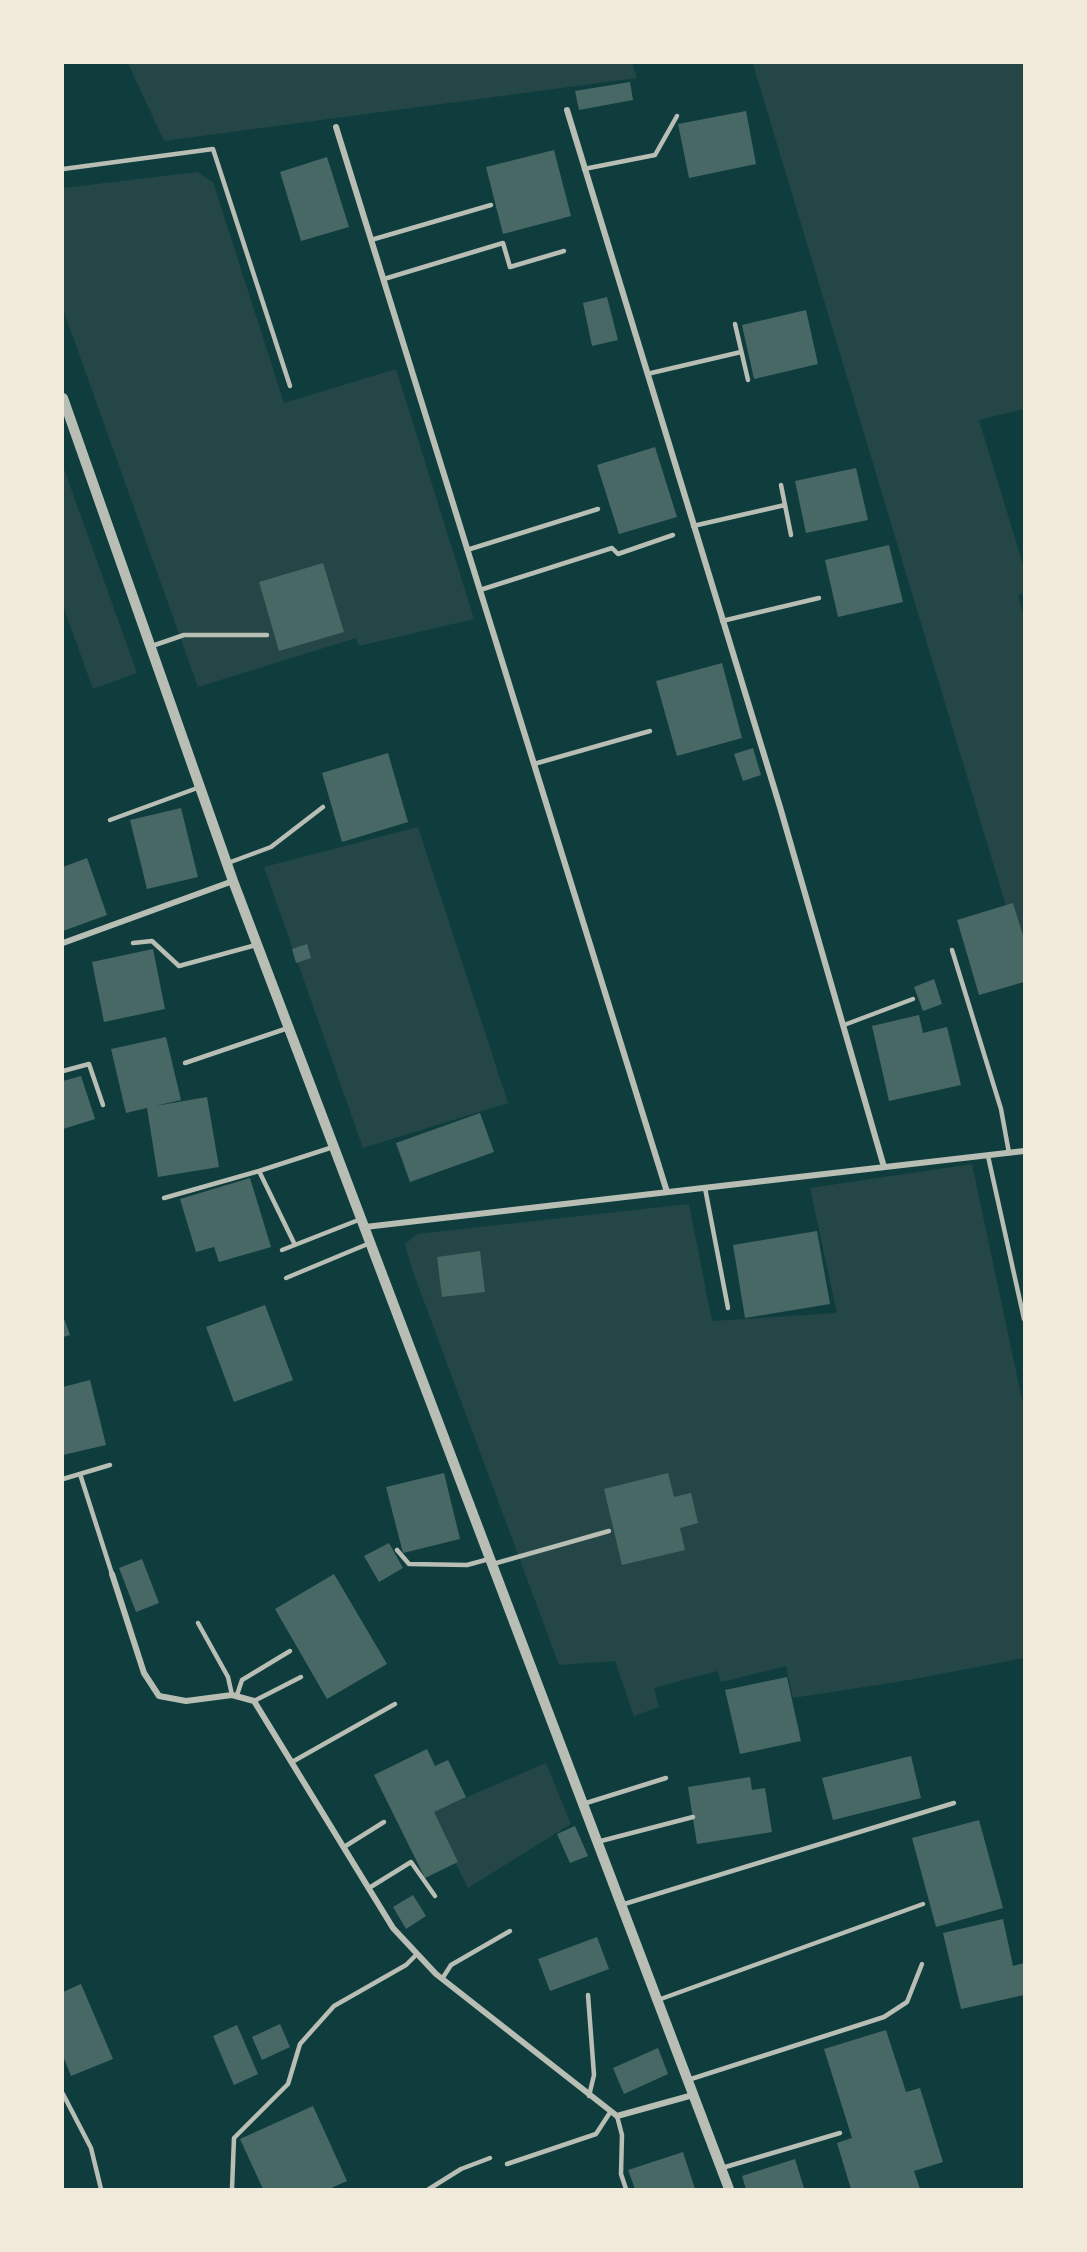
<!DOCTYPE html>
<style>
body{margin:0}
#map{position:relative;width:1087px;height:2252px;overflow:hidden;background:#0f3d3e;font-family:Signika,sans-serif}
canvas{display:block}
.frame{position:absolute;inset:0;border:64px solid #f1e9da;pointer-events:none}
</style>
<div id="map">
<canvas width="1087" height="2252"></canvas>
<div class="frame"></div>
</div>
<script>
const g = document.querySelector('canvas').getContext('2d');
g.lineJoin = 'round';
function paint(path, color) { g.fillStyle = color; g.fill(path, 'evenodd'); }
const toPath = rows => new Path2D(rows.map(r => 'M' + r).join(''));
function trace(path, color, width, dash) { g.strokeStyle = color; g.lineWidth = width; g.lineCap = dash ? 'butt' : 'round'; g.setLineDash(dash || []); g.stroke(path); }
paint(toPath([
 [128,63,632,63,637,78,164,141],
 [764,63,1024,63,1024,409,979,420,1024,568,1024,593,1018,595,1024,616,1024,966,753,64],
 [197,172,213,182,284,403,396,369,474,619,359,646,356,638,198,687,63,309,63,188],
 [63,466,137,673,93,689,63,606],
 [418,827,508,1103,363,1148,264,867],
 [972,1164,1024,1409,1024,1658,909,1680,793,1698,786,1666,721,1682,717,1671,654,1688,659,1707,634,1716,615,1661,559,1665,412,1269,405,1244,417,1234,689,1204,712,1321,837,1313,810,1188],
 [546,1763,571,1824,468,1888,430,1813]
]), '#244646');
paint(toPath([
 [630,82,633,100,579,110,575,91],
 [746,111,756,164,689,178,678,124],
 [554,150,571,216,503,234,486,167],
 [327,157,349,227,301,241,280,172],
 [607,297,618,340,592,346,583,303],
 [806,310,818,364,754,379,742,325],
 [655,447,677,517,619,534,597,465],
 [856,468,868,520,806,533,795,481],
 [889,545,903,602,838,617,825,560],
 [323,563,344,632,279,651,259,582],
 [722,663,742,738,677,756,656,681],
 [753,748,761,775,743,781,734,754],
 [388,753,408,822,342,842,322,773],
 [181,808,198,877,147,889,130,820],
 [87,858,107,915,63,931,63,867],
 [1013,903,1024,939,1024,982,979,995,957,920],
 [307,944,311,958,296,963,292,949],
 [153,949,165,1009,104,1022,92,962],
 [934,979,942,1004,923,1011,914,987],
 [919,1015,923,1033,947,1027,961,1085,889,1101,872,1026],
 [166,1037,181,1100,155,1106,207,1097,219,1167,158,1177,147,1108,126,1113,111,1049],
 [81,1076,95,1119,63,1129,63,1081],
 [480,1113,494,1152,410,1182,396,1143],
 [250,1178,271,1247,219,1262,214,1247,196,1252,180,1199],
 [817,1231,830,1304,745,1318,733,1245],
 [480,1251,485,1292,442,1297,437,1257],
 [265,1305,293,1380,234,1402,206,1327],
 [63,1316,70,1335,63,1337],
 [90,1380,106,1445,63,1455,63,1387],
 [444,1473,460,1539,403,1553,386,1487],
 [668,1473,674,1497,691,1493,698,1523,680,1528,685,1550,622,1565,604,1489],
 [389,1543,403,1568,379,1582,364,1556],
 [142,1559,159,1603,136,1612,119,1568],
 [334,1574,387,1664,327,1699,275,1609],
 [787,1677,801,1741,740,1754,725,1690],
 [427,1749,435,1766,448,1760,466,1797,434,1812,458,1862,425,1878,374,1775],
 [911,1756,921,1798,833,1820,822,1778],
 [750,1777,752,1790,765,1788,772,1832,697,1844,688,1787],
 [979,1820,1003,1908,936,1927,912,1838],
 [575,1826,588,1856,570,1863,557,1834],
 [413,1895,426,1916,406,1929,393,1907],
 [1003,1919,1013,1966,1024,1963,1024,1995,961,2009,943,1933],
 [597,1937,609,1969,550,1991,538,1959],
 [81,1984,113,2059,71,2076,63,2056,63,1992],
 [280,2024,290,2047,262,2060,252,2037],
 [237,2025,258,2074,234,2085,213,2036],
 [886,2030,906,2092,920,2088,943,2162,914,2171,920,2189,851,2189,837,2143,852,2138,824,2049],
 [658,2048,668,2074,624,2094,613,2068],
 [313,2106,347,2181,329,2189,263,2189,240,2139],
 [683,2152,695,2189,635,2189,628,2170],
 [795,2159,804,2188,746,2189,742,2176]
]), '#486865');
trace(toPath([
 [63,169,213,149,290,386],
 [584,169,655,155,677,116],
 [371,240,491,205],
 [384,279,503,243,510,267,564,251],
 [735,324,748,380],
 [647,374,741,352],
 [781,485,791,535],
 [693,526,785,505],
 [467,550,598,509],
 [480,590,612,548,618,554,673,535],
 [722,621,819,598],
 [152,646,184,635,267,635],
 [534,764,650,731],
 [110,820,200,787],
 [228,863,271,847,323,807],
 [133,943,152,941,179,966,256,945],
 [952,950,1001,1109,1009,1153],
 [844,1025,913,999],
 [185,1063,288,1028],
 [63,1071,89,1064,103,1105],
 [988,1156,1024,1319],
 [259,1171,295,1245],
 [705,1188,728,1308],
 [164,1198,259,1171,333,1147],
 [282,1250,361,1219],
 [286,1278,370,1243],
 [80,1474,112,1574],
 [63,1479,110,1465],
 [397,1550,409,1564,467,1565,489,1559],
 [493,1564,609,1531],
 [198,1623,228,1677,232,1695],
 [237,1695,242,1680,290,1651],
 [254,1701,301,1677],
 [292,1762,395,1704],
 [583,1804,666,1778],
 [597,1842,693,1817],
 [344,1847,384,1822],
 [369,1888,411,1862,435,1896],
 [621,1905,954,1803],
 [442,1979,451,1965,510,1931],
 [588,1995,594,2075,589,2096],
 [658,2000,923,1904],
 [688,2080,884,2017,907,2002,922,1964],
 [63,2094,91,2148,101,2189],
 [617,2116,622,2135,621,2174,626,2189],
 [507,2164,596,2134,611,2111],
 [722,2168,840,2133],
 [232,2189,234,2138,288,2084,300,2044,334,2006,406,1965,417,1954],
 [429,2189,461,2169,490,2158]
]), '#b8beb3', 4.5);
trace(toPath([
 [567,110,780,807,884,1167],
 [336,127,667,1192],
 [63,943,233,881],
 [365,1227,1024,1151],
 [112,1574,144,1673,159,1696,186,1701,232,1695,254,1701,393,1928,436,1974,617,2116,693,2095]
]), '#b8beb3', 6);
trace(toPath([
 [63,398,233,881,729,2189]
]), '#b8beb3', 10);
</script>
